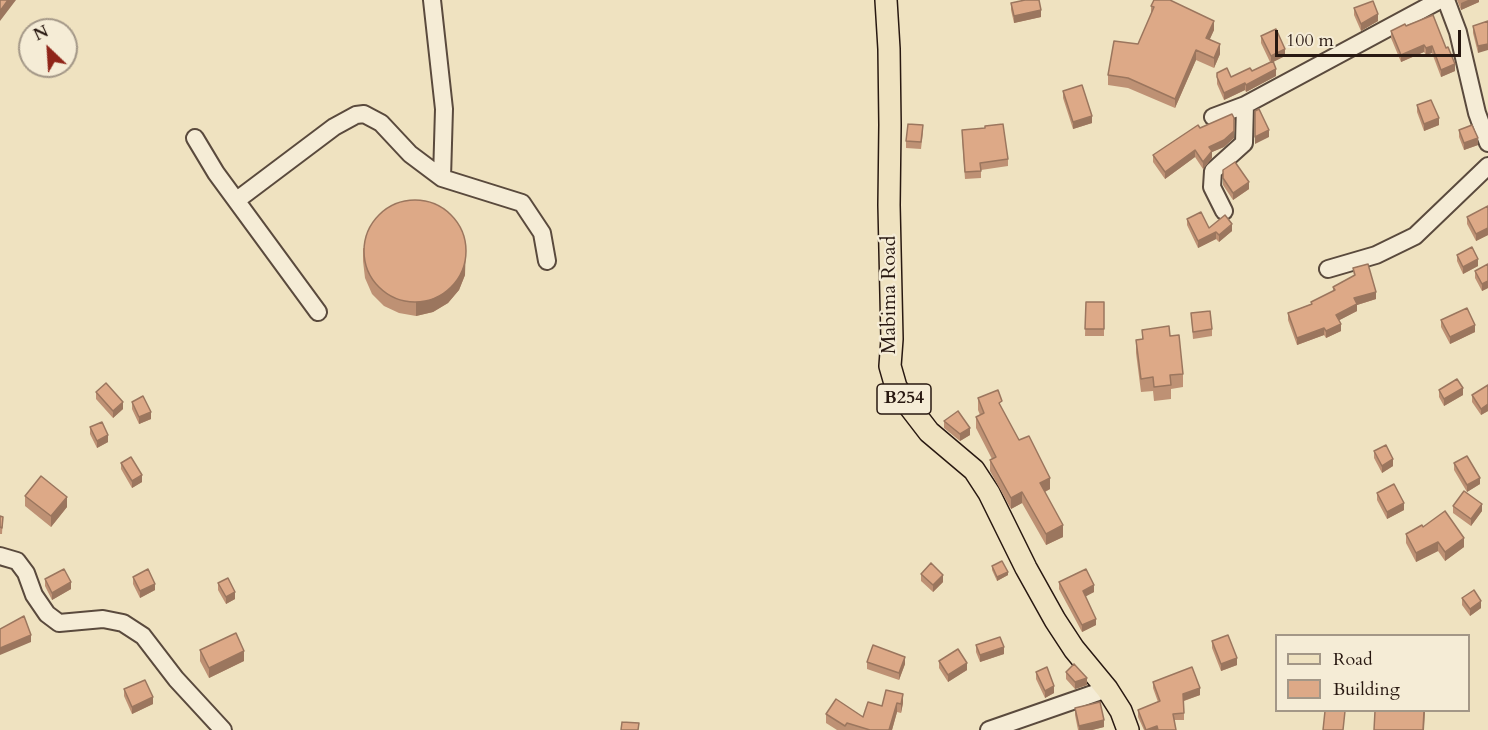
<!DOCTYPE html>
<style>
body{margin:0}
#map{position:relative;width:1488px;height:730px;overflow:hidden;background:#efe2c0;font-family:Cardo,serif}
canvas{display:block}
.legend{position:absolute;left:1275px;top:634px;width:195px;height:78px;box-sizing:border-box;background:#f5ecd6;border:2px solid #a39787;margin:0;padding:8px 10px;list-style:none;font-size:18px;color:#281811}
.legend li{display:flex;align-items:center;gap:12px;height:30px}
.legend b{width:30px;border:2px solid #a39787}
.north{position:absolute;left:18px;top:18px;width:60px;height:60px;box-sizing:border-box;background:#f5ecd6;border:2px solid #a39787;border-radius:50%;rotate:335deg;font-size:16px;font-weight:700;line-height:24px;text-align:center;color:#281811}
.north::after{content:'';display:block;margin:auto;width:21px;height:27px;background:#8f2418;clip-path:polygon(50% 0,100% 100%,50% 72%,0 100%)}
.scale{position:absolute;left:1275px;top:30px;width:186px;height:27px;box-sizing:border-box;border:3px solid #281811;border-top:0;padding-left:8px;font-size:18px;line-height:21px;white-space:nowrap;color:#281811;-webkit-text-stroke:4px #f5ecd6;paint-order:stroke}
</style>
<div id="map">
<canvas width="1488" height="730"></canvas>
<ul class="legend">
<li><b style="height:8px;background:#efe2c0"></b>Road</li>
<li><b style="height:16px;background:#dda987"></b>Building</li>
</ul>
<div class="north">N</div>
<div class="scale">100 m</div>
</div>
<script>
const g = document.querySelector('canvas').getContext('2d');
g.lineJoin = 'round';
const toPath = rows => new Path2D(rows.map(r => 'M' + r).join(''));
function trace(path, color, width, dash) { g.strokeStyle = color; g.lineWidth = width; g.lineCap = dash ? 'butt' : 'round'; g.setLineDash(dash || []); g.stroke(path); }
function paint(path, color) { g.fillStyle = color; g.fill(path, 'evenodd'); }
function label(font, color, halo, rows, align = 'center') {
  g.font = font + ' Cardo,serif'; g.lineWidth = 4.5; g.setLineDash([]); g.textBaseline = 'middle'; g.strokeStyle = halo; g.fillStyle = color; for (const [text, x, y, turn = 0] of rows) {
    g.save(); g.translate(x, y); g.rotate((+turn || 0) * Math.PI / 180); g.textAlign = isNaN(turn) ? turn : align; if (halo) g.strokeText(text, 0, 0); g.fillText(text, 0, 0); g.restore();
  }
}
const minor = toPath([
 [432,0,444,109,442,178],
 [1446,0,1458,32,1477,113,1488,143],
 [1245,105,1440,0],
 [1213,117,1245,105,1244,143,1213,171,1212,187,1224,211],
 [195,138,216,173,318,312],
 [237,200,334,127,356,115,364,114,381,123,410,154,442,178,522,203,542,233,547,261],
 [1328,269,1376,255,1415,236,1488,166],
 [0,556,17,561,26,573,34,595,47,614,59,623,103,619,123,623,143,636,176,679,223,730],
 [989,730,1107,689]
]);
const major = toPath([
 [886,0,889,49,890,125,889,205,892,339,890,366,896,387,909,406,929,432,974,470,989,493,1026,568,1055,620,1074,649,1107,689,1121,711,1128,730]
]);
trace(minor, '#5a4a3d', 20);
trace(major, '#281811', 24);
trace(minor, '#f5ecd6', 16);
trace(major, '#efe2c0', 21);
paint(toPath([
 [1457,0,1479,0,1479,2,1461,10],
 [1011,3,1041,17,1014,23,1011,10],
 [1151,6,1214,30,1209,40,1220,54,1214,68,1196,60,1175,108,1128,88,1108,85,1108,75,1138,44,1151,14],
 [1354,8,1378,21,1361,31,1354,15],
 [1433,15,1455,71,1441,77,1432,53,1426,55,1424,52,1401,62,1391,38,1391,31],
 [1488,21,1478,53,1473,33,1473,26],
 [1261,36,1285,56,1273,62,1276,76,1246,92,1245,90,1224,100,1217,84,1217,73,1231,77,1252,71,1270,62,1261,43],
 [1063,91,1092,123,1073,129,1063,98],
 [1417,105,1439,125,1424,131,1417,112],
 [1200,128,1234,138,1224,147,1212,152,1212,158,1203,169,1195,157,1165,179,1153,162,1153,155],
 [1459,130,1478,145,1464,150,1459,137],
 [923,132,921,149,906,148,906,141],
 [962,137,1008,159,1008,166,981,170,981,178,965,179],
 [1223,170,1249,189,1233,200,1223,185],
 [1488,206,1488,235,1476,241,1467,224,1467,217],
 [1187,219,1209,228,1232,231,1219,242,1216,239,1198,248,1187,225],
 [363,248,465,275,459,290,448,303,433,312,416,316,399,313,384,306,372,294,365,278,363,261],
 [1457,255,1478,266,1463,274,1457,261],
 [1488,264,1488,288,1482,291,1475,278,1475,271],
 [1353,268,1376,299,1357,305,1357,311,1339,320,1341,331,1326,338,1324,335,1297,345,1288,320,1288,313,1311,304,1311,302,1333,291,1333,287,1354,276],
 [1086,302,1104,302,1104,336,1085,336],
 [1191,313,1212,329,1212,336,1193,339],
 [1441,320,1475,332,1450,344,1441,327],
 [1142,330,1170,336,1183,374,1183,387,1171,389,1171,399,1154,401,1153,391,1141,392,1136,353,1136,340,1142,339],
 [1488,385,1488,411,1481,415,1472,402,1472,395],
 [1439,390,1463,395,1444,406,1439,397],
 [96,392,123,409,113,418,96,399],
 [978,398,1002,409,1019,440,1050,489,1045,492,1063,537,1046,545,1022,503,1011,509,990,471,990,460,992,459,976,428,976,417,980,415,978,410],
 [132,402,151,419,139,424,132,409],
 [944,421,970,435,960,441,944,428],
 [90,427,108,442,97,448,90,434],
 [1374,451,1393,466,1382,473,1374,458],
 [121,463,142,482,132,488,121,469],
 [1454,463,1480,484,1467,492,1454,470],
 [1377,493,1404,510,1387,519,1377,500],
 [25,496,67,507,51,527,25,506],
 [1453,506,1482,511,1471,526,1453,513],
 [0,516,3,517,2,534,0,534],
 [1423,527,1464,547,1445,561,1438,551,1416,562,1406,543,1406,534],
 [992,566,1008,575,997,581,992,570],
 [921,574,943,582,933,592,921,581],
 [133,577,155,590,140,598,133,584],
 [45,579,71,589,52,600,45,586],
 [1059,582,1094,592,1085,596,1096,625,1082,632,1059,589],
 [218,583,235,599,226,604,218,590],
 [1462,598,1481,608,1470,616,1462,605],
 [1212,641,1237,665,1221,671,1212,648],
 [976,645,1004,654,980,662,976,652],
 [200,650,244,661,209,678,200,661],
 [939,661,967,670,948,682,939,668],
 [867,662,905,664,899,680,867,669],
 [1036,672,1054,693,1045,698,1036,679],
 [1066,672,1087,685,1075,689,1066,679],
 [1153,682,1200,695,1184,701,1184,720,1174,720,1176,730,1144,730,1138,717,1138,710,1158,702,1153,688],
 [124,689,153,704,132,714,124,696],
 [886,690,903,703,901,713,897,712,892,730,837,730,826,723,826,714,863,717,882,706],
 [1075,708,1104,727,1092,730,1078,730,1075,715]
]), '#be9174');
paint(toPath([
 [8,0,16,0,0,21,0,11],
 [1468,0,1479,0,1479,2,1461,10,1461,3],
 [1041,10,1041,17,1014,23,1014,16],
 [1378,14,1378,21,1361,31,1361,24],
 [1214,21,1214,30,1206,48,1206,38],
 [1220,44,1220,54,1214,68,1214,58],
 [1488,44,1488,50,1478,53,1478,46],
 [1424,45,1424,52,1401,62,1401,55],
 [1432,46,1432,53,1426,55,1426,48],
 [1285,49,1285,56,1271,63,1271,56],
 [1196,50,1196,60,1175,108,1175,99],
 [1455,64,1455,71,1441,77,1441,70],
 [1276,69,1276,76,1246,92,1246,85],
 [1245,83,1245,90,1224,100,1224,93],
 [1092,116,1092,123,1073,129,1073,122],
 [1234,118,1234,138,1224,147,1212,152,1212,158,1203,169,1203,162,1209,147],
 [1439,118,1439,125,1424,131,1424,124],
 [1269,130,1269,137,1255,144,1255,137],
 [1478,138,1478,145,1464,150,1464,143],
 [1195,150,1195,157,1165,179,1165,172],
 [1249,182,1249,189,1233,200,1233,193],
 [1232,224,1232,231,1219,242,1219,235],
 [1488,228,1488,235,1476,241,1476,234],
 [1216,232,1216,239,1198,248,1198,241],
 [466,244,465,275,459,290,448,303,433,312,416,316,416,302],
 [1478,259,1478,266,1463,274,1463,267],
 [1488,281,1488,288,1482,291,1482,284],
 [1376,292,1376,299,1357,305,1357,311,1336,322,1336,315,1354,298],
 [1341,324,1341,331,1326,338,1326,331],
 [1475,325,1475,332,1450,344,1450,337],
 [1324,328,1324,335,1297,345,1297,338],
 [1463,388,1463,395,1444,406,1444,399],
 [123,402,123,409,113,418,113,411],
 [1488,404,1488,411,1481,415,1481,409],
 [151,412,151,419,139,424,139,417],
 [970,428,970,435,960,441,960,434],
 [108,435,108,442,97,448,97,441],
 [1393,459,1393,466,1382,473,1382,466],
 [142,475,142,482,132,488,132,481],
 [1050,478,1050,489,1040,494,1040,483],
 [1480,478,1480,484,1467,492,1467,485],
 [1022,492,1022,503,1011,509,1011,498],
 [67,497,67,507,51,527,51,516],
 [1404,503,1404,510,1387,519,1387,512],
 [1482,504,1482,511,1471,526,1471,519],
 [1063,525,1063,537,1046,545,1046,534],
 [1464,538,1464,547,1445,561,1445,552],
 [1438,542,1438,551,1416,562,1416,553],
 [1008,572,1008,575,997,581,997,577],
 [943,575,943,582,933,592,933,585],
 [71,582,71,589,52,600,52,593],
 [155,584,155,590,140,598,140,591],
 [1094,585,1094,592,1083,598,1083,591],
 [235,592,235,599,226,604,226,597],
 [1481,601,1481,608,1470,616,1470,609],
 [1096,619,1096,625,1082,632,1082,625],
 [31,635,31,642,0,655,0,648],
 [1004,647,1004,654,980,662,980,655],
 [244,651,244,661,209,678,209,668],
 [905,657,905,664,899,680,899,673],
 [1237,658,1237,665,1221,671,1221,664],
 [967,663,967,670,948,682,948,675],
 [1087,678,1087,685,1075,689,1075,682],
 [1054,686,1054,693,1045,698,1045,691],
 [1200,688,1200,695,1183,701,1183,694],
 [903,694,903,703,901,713,901,704],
 [153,697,153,704,132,714,132,707],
 [897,703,897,712,892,730,889,730],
 [1424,711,1425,711,1424,730,1423,730],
 [1104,720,1104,727,1092,730,1079,730,1079,726],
 [1157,726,1157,730,1148,730]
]), '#9b765e');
const building = toPath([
 [0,0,8,0,0,11,0,0],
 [1025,0,1039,0,1041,10,1014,16,1011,3,1025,0],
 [1154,0,1170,0,1214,21,1206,38,1220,44,1214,58,1196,50,1175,99,1128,78,1108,75,1114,41,1138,44,1154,7,1151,6,1154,0],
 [1373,1,1378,14,1361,24,1354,8,1373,1],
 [1433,15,1446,48,1448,47,1455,64,1441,70,1432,46,1426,48,1424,45,1401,55,1391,31,1405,24,1406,26,1433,15],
 [1488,21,1488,44,1478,46,1473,26,1488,21],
 [1276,29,1285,49,1271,56,1261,36,1276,29],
 [1273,61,1276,69,1246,85,1245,83,1224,93,1217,77,1217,73,1227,68,1231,77,1250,68,1252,71,1273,61],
 [1082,85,1092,116,1073,122,1063,91,1082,85],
 [1431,100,1439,118,1424,124,1417,105,1431,100],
 [1259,109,1269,130,1255,137,1255,111,1259,109],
 [1232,114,1234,118,1234,131,1224,140,1209,147,1212,151,1203,162,1195,150,1165,172,1153,155,1198,125,1200,128,1232,114],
 [908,124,923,125,921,142,906,141,908,124],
 [1003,124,1008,159,980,163,981,171,965,172,962,130,985,128,985,126,1003,124],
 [1472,125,1478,138,1464,143,1459,130,1472,125],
 [1235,162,1249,182,1233,193,1223,178,1223,170,1235,162],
 '364 251a51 51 0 1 1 102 0a51 51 0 1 1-102 0Z',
 [1488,206,1488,228,1476,234,1467,217,1488,206],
 [1201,212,1209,228,1225,215,1232,224,1219,235,1216,232,1198,241,1187,219,1201,212],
 [1472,247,1478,259,1463,267,1457,255,1472,247],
 [1368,264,1376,292,1354,298,1357,304,1336,315,1341,324,1326,331,1324,328,1297,338,1288,313,1312,304,1311,302,1335,290,1333,287,1355,275,1353,268,1368,264],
 [1488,264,1488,281,1482,284,1475,271,1488,264],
 [1086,302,1104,302,1104,329,1085,329,1086,302],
 [1467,308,1475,325,1450,337,1441,320,1467,308],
 [1210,311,1212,329,1193,332,1191,313,1210,311],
 [1169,326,1170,336,1179,335,1183,374,1170,375,1171,385,1154,387,1153,377,1141,379,1136,340,1143,339,1142,330,1169,326],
 [1457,379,1463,388,1444,399,1439,390,1457,379],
 [106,383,123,402,113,411,96,392,106,383],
 [1488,385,1488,404,1481,409,1472,395,1488,385],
 [998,390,1002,401,999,403,1019,440,1029,436,1050,478,1040,483,1063,525,1046,534,1022,492,1011,498,990,460,996,457,976,417,984,413,978,398,998,390],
 [143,396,151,412,139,417,132,402,143,396],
 [958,411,970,428,960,434,944,421,958,411],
 [102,422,108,435,97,441,90,427,102,422],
 [1386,445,1393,459,1382,466,1374,451,1386,445],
 [1467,456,1480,478,1467,485,1454,463,1467,456],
 [131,457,142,475,132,481,121,463,131,457],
 [41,476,67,497,51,516,25,496,41,476],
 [1394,484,1404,503,1387,512,1377,493,1394,484],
 [1464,491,1482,504,1471,519,1453,506,1464,491],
 [1445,511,1464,538,1445,552,1438,542,1416,553,1406,534,1422,525,1423,527,1445,511],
 [0,516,3,517,2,528,0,527,0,516],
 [1002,561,1008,572,997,577,992,566,1002,561],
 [931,563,943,575,933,585,921,574,931,563],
 [64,569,71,582,52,593,45,579,64,569],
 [148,569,155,584,140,591,133,577,148,569],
 [1086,569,1094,585,1083,591,1096,619,1082,625,1059,582,1086,569],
 [228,578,235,592,226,597,218,583,228,578],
 [1474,590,1481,601,1470,609,1462,598,1474,590],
 [24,616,31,635,0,648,0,629,24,616],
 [236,633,244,651,209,668,200,650,236,633],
 [1228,635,1237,658,1221,664,1212,641,1228,635],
 [1000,637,1004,647,980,655,976,645,1000,637],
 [873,645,905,657,899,673,867,662,873,645],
 [958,649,967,663,948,675,939,661,958,649],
 [1074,664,1087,678,1075,682,1066,672,1074,664],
 [1047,667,1054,686,1045,691,1036,672,1047,667],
 [1192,667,1200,688,1183,694,1184,713,1173,714,1176,730,1158,730,1157,726,1146,730,1138,710,1160,701,1153,682,1192,667],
 [145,680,153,697,132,707,124,689,145,680],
 [886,690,903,694,901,704,897,703,889,730,870,730,847,723,845,726,826,714,836,699,863,717,868,702,882,706,886,690],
 [1100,702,1104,720,1079,726,1075,708,1100,702],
 [1325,711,1345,711,1343,730,1323,730,1325,711],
 [1375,711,1424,711,1423,730,1374,730,1375,711],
 [622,722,639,723,638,730,621,730,622,722]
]);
paint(building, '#dda987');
trace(building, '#9b765e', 1.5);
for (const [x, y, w] of [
 [904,399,54]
]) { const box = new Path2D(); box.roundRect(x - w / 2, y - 15, w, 30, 4.5); g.fillStyle = '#f5ecd6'; g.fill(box); trace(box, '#281811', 1.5); }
label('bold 18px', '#281811', null, [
 ["B254",904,399]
]);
label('20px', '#281811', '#f5ecd6', [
 ["Mabima Road",890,295,-90]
]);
</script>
